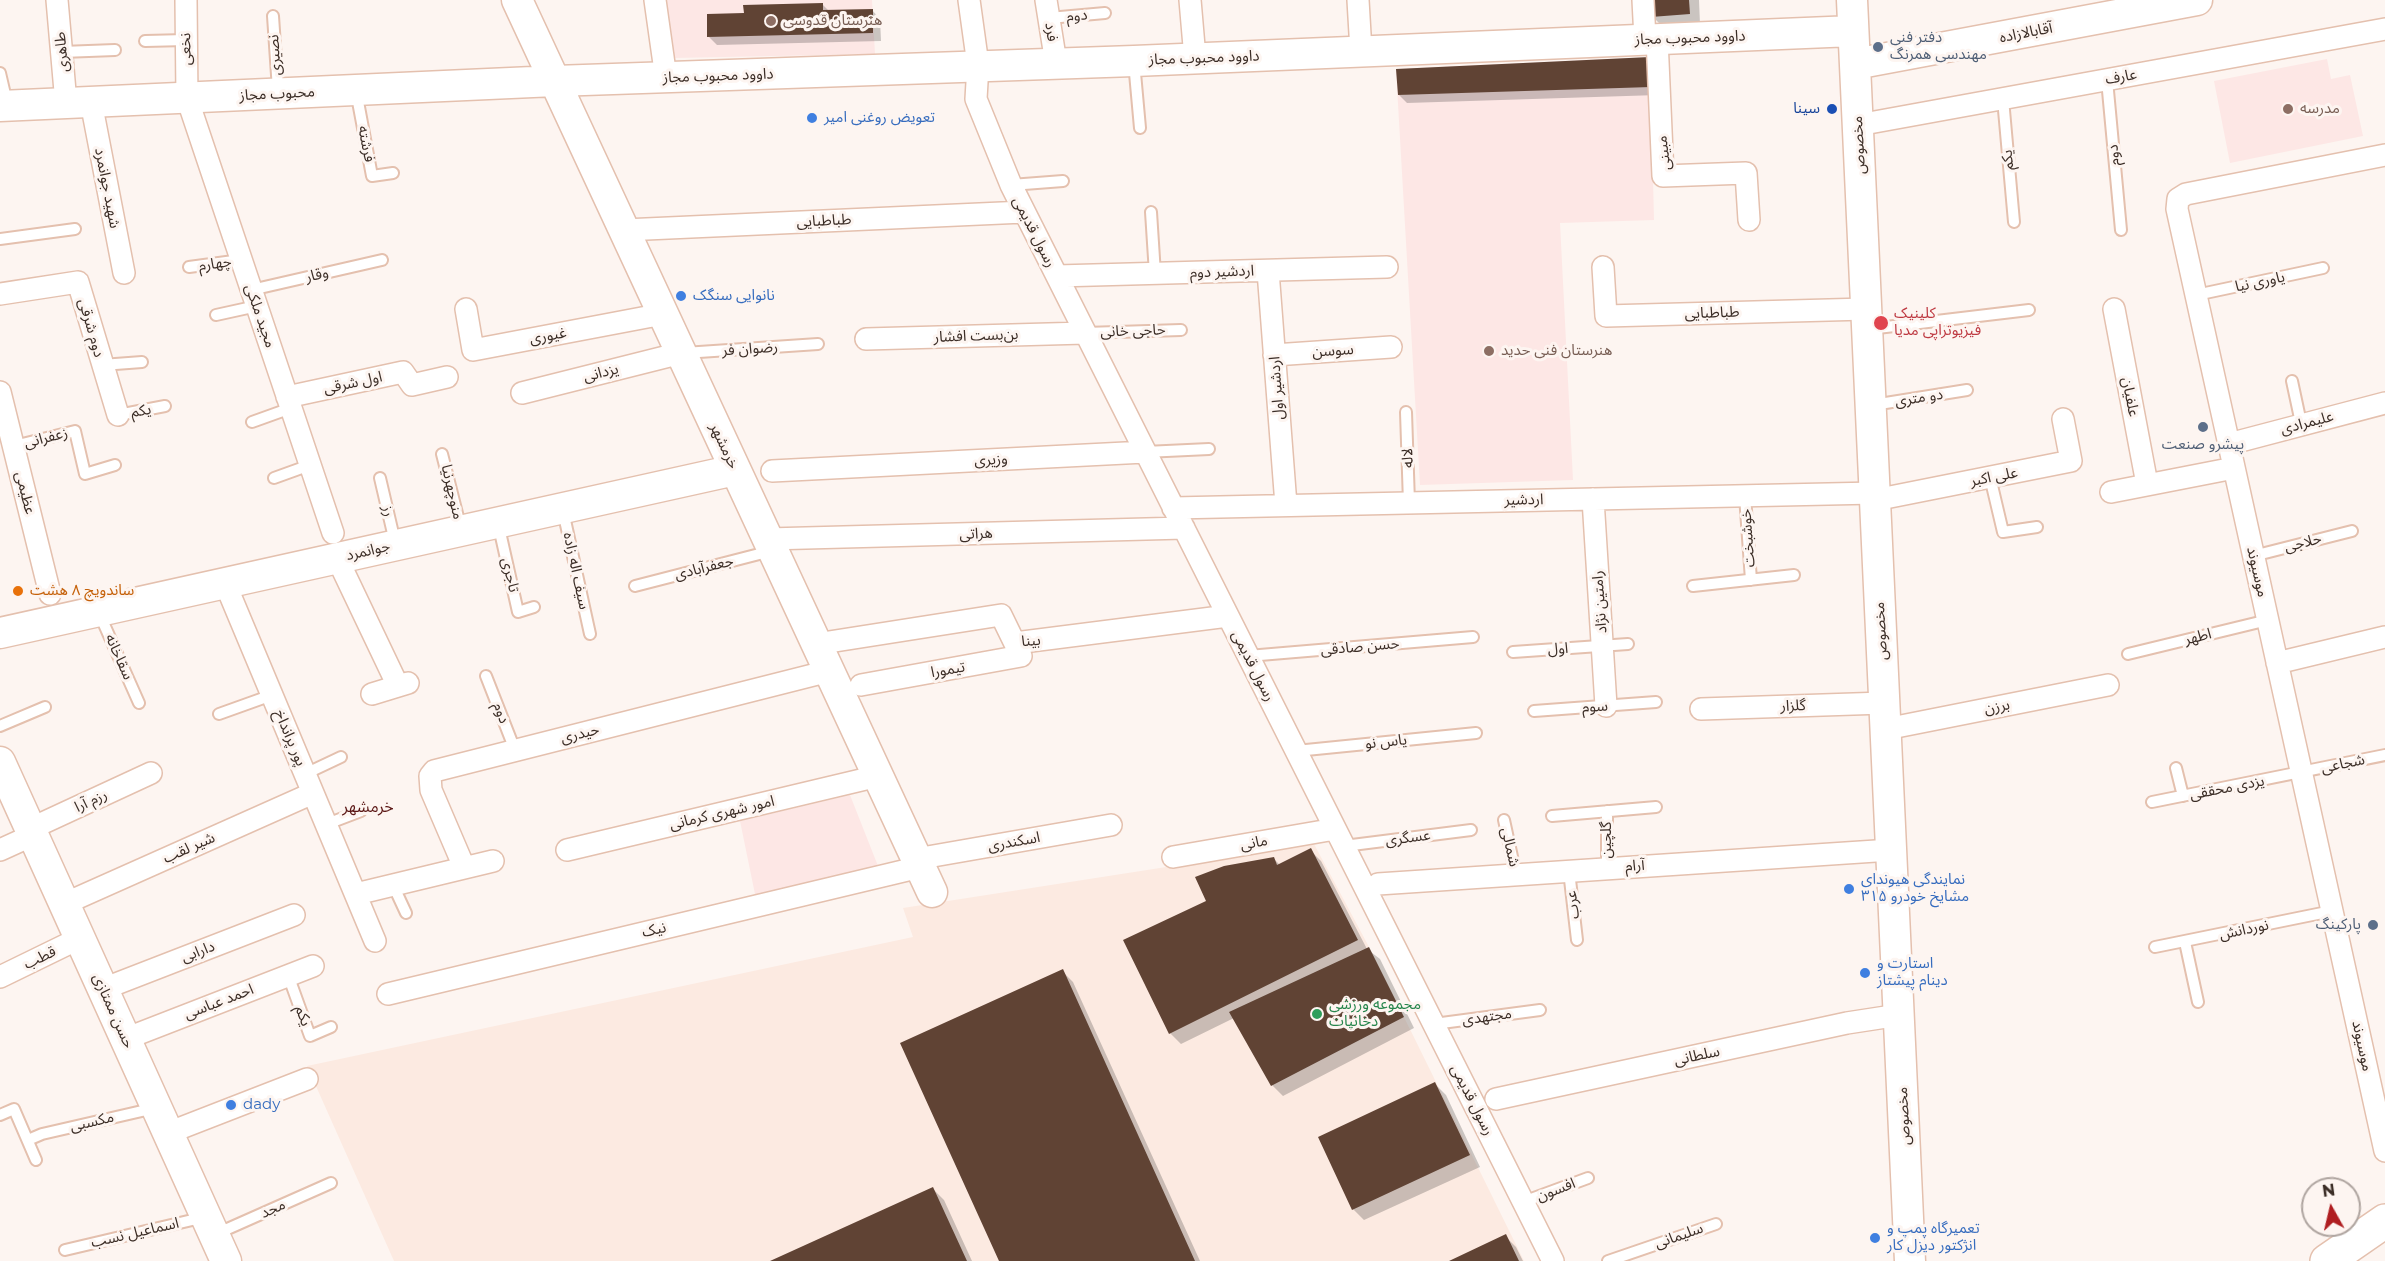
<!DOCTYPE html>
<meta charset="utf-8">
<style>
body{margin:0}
#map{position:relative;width:2385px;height:1261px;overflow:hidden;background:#fdf5f1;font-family:Montserrat,sans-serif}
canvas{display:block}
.north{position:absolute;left:2301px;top:1177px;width:60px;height:60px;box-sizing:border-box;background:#fdf5f1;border:2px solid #afa5a0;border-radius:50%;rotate:352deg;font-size:16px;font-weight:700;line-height:24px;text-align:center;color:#3b2d26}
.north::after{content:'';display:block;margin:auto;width:21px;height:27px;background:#af1e21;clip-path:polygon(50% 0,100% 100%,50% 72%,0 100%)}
</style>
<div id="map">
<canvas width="2385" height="1261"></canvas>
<div class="north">N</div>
</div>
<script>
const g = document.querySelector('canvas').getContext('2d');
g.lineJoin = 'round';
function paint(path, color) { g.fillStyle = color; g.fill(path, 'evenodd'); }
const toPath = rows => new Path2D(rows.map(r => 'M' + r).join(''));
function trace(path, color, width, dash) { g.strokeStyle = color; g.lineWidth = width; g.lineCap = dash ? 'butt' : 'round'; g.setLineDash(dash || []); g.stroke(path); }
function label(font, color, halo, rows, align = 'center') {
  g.font = font + ' Montserrat,"Noto Sans Arabic",sans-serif'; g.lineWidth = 6; g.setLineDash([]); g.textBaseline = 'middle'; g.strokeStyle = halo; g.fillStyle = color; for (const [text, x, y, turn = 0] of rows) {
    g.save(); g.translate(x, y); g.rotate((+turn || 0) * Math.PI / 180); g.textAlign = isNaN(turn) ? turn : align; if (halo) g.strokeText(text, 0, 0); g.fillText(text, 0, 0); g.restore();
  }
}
paint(toPath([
 [1314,844,1369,947,1230,1012,1271,1086,1404,1017,1524,1261,394,1261,307,1066,913,937,903,908]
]), '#fceae1');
paint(toPath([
 [666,0,872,0,875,54,674,58],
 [1650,57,1654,220,1560,223,1573,480,1420,485,1396,69],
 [2327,59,2331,79,2350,75,2363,136,2230,163,2214,81],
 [850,795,878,866,756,899,740,821]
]), '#fde7e5');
paint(toPath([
 [1651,0,1699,0,1700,24,1663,27,1652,16],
 [823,5,830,12,872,10,880,19,881,41,717,45,709,37,745,15],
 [1649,59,1658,95,1407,103,1399,95],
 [1310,850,1321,861,1367,949,1380,959,1414,1028,1283,1096,1272,1085,1234,1018,1181,1044,1170,1033,1208,901,1273,858,1280,865],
 [1062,971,1073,982,1200,1261,1001,1261],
 [1435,1084,1446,1095,1480,1167,1364,1220,1353,1209],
 [933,1189,944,1200,972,1261,773,1261],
 [1505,1236,1516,1247,1523,1261,1452,1261]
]), '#0003');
paint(toPath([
 [1650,0,1689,0,1690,14,1651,17],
 [823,3,823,10,873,9,873,33,707,37,707,14,744,13,743,5],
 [1650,57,1651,87,1398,95,1396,69],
 [1311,848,1358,940,1169,1034,1123,940,1206,901,1195,877,1224,866,1274,857,1277,865],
 [1369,947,1404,1017,1271,1086,1229,1012],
 [1063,969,1195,1261,999,1261,900,1043],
 [1435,1082,1470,1155,1352,1210,1318,1137],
 [933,1187,967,1261,770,1261],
 [1506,1234,1519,1261,1449,1261]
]), '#604334');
const lane = toPath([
 [273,16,278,90],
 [1049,18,1105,13],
 [145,41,186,40],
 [62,52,115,50],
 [1134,62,1140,128],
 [0,73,7,103],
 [2107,80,2121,230],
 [356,91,372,176,393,173],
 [2003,99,2014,222],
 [1011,185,1063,181],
 [1151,212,1155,274],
 [0,239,75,229],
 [189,267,241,260],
 [251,290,382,260],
 [2196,295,2323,268],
 [216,315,257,306],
 [1869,329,2029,310],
 [1085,333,1181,330],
 [684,353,818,344],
 [102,365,142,362],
 [2292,381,2301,423],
 [1873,405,1967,390],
 [1406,412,1409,503],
 [118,415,165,406],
 [252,422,291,408],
 [14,446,75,431,85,474,115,465],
 [1145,452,1209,449],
 [442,454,461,529],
 [1990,477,2003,532,2037,527],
 [274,478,310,465],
 [380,478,395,542],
 [1745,496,1751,580],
 [563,511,590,634],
 [498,523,518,612,534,607],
 [2253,556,2352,531],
 [635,586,771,551],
 [1693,586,1794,575],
 [99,613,139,703],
 [1513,652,1628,644],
 [2128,654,2268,620],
 [1248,656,1473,637],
 [486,676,515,750],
 [1534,711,1656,702],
 [219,714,272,695],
 [0,726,45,707],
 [1296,751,1476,733],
 [2176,768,2183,796],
 [305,774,341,757],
 [2152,802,2385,755],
 [1607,811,1607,868],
 [1552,816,1656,807],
 [1504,820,1516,875],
 [327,824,361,811],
 [1344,846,1471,830],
 [1569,871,1577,940],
 [393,885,406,913],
 [2185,942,2198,1002],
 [2155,947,2332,911],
 [288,975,310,1036,331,1027],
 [1434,1024,1540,1010],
 [0,1115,14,1109,36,1160],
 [28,1140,42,1134,155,1108],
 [1523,1202,1588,1178],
 [216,1234,331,1183],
 [65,1250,205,1217],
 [1608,1261,1716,1224]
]);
const street = toPath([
 [57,0,66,103],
 [186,0,187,98,333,533],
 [655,0,666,78],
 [969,0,978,65,976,99,1011,185,1553,1261],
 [1046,0,1056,63],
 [1190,0,1195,58],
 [1358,0,1361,51],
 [1643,0,1645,39],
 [1657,39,1663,176,1746,173,1749,220],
 [91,102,124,273],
 [1858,125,2385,29],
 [2385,155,2186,194,2178,199,2177,209,2385,1151],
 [624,230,1024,212],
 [1603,267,1606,316,1866,309],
 [1268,271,1286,505],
 [1057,276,1387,267],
 [0,294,78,282,118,415],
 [466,309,473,350,663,314],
 [2114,309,2147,484],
 [866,339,1085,333],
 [1274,355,1391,347],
 [0,392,50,594],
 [522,393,681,353],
 [287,397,403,372,412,385,447,377],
 [2229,444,2385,403],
 [772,471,1145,452],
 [2111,492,2234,468],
 [1593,499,1606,706],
 [1875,500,2071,461,2063,419],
 [1173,508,1875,493],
 [768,539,1184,528],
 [337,558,398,686],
 [225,583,375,941],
 [1015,643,1228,616],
 [816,644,1001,615,1021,656,861,685],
 [2277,663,2385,637],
 [372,694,408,683],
 [1701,709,1884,703],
 [1886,729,2108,685],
 [30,829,151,773],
 [0,850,33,835],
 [567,850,878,776],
 [1173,857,1335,829],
 [916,859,1111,825],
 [464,867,431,790,430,776,434,771,829,671],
 [1378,884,1891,850],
 [356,894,493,861],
 [64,904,313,793],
 [0,977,80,938],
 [103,989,294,915],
 [388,994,920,867],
 [125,1039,313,966],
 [1496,1099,1847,1023,1899,1015],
 [168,1133,307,1079]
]);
const secondary = toPath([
 [517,0,932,892],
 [1852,0,1910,1261],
 [1855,64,2197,0],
 [0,106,555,81,1134,61,1853,31],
 [0,633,735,470],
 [0,762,226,1261]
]);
const primary = toPath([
 [2327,1261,2385,1221]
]);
trace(lane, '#e4c0ae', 14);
trace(street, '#e4c0ae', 24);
trace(secondary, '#e4c0ae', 33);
trace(primary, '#e4c0ae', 36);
trace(lane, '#fff', 10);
trace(street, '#fff', 21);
trace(secondary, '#fff', 30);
trace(primary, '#fff', 33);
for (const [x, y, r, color] of [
 [771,21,6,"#8d6e63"],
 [1878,47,6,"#5c6f8a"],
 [1832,109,6,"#1a4fb4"],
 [2288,109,6,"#8d6e63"],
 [812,118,6,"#3f7fe0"],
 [681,296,6,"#3f7fe0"],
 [1881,323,8,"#e0444e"],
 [1489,351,6,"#8d6e63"],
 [2203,427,6,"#5c6f8a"],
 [18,591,6,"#e8710a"],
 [1849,889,6,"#3f7fe0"],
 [2373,925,6,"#5c6f8a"],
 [1865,973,6,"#3f7fe0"],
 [1317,1014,6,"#2e9e5b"],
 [231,1105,6,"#3f7fe0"],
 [1875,1238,6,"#3f7fe0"]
]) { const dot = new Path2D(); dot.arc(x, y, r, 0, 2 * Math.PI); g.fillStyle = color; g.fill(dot); trace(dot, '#fdf5f1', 2); }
label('15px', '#3b2d26', '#fdf5f1', [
 ["دوم",1077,16,-5],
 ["فرد",1051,32,81],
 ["آقابالازاده",2026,33,-11],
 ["داوود محبوب مجاز",1690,38,-2],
 ["نخعی",186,49,-91],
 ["طاهری",62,52,-95],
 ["نصیری",275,55,-94],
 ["داوود محبوب مجاز",1204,58,-2],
 ["داوود محبوب مجاز",718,76,-2],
 ["عارف",2121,77,-10],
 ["محبوب مجاز",277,94,-3],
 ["فرشته",366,144,79],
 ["مخصوص",1859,145,-93],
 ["مبینی",1664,153,-97],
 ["دوم",2114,155,-95],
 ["یکم",2008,160,-95],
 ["شهید جوانمرد",107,188,79],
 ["طباطبایی",824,221,-3],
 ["رسول قدیمی",1034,232,63],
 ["چهارم",215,264,-8],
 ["اردشیر دوم",1222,272,-2],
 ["وقار",317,275,-13],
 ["یاوری نیا",2260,282,-12],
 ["طباطبایی",1712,313,-2],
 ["مجید ملکی",260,316,71],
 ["دوم شرقی",91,328,74],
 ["حاجی خانی",1133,331,-2],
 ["غیوری",548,336,-11],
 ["بن‌بست افشار",976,336,-2],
 ["رضوان فر",750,349,-4],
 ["سوسن",1333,351,-4],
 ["یزدانی",601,373,-14],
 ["اول شرقی",353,383,-12],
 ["اردشیر اول",1277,388,-94],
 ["علفیان",2130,397,79],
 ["دو متری",1919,398,-9],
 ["یکم",141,411,-10],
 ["علیمرادی",2307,423,-15],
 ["زعفرانی",46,438,-14],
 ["خرمشهر",724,446,65],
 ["لاله",1408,458,-92],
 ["وزیری",991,460,-3],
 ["علی اکبر",1994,477,-11],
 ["منوچهرنیا",452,492,77],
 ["عظیمی",25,493,76],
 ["اردشیر",1524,500,-1],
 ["رز",388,511,76],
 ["هراتی",976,534,-2],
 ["خوشبخت",1748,538,-94],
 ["حلاجی",2303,543,-14],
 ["جوانمرد",368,551,-13],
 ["جعفرآبادی",704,568,-14],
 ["سیف اله زاده",576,571,78],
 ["موسیوند",2257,572,77],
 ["تاجری",510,575,77],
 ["رامتین نژاد",1600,602,-94],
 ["مخصوص",1881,631,-93],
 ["اطهر",2198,637,-14],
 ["بینا",1031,641,-5],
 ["حسن صادقی",1360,647,-5],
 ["اول",1558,649,-4],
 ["سقاخانه",119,657,66],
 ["رسول قدیمی",1253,666,63],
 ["تیمورا",948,670,-10],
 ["گلزار",1793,706,-2],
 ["سوم",1595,707,-4],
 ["برزن",1997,707,-11],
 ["دوم",501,713,69],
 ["حیدری",580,734,-14],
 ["پور پرانداخ",290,738,67],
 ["یاس نو",1386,742,-6],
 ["شجاعی",2343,764,-12],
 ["یزدی محققی",2227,788,-11],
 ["رزم آرا",91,801,-25],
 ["امور شهری کرمانی",722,813,-13],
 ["عسگری",1408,838,-7],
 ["گلچین",1607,840,-90],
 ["اسکندری",1014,842,-10],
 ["مانی",1254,843,-10],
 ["شمالی",1510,847,77],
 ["شیر لقب",189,848,-24],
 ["آرام",1635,866,-4],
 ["عرب",1573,905,-97],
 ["نیک",654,930,-13],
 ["نوردانش",2244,930,-12],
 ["دارابی",198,952,-21],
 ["قطب",40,958,-26],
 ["احمد عباسی",219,1002,-21],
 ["حسن ممتازی",113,1011,66],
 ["یکم",303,1016,70],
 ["مجتهدی",1487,1017,-8],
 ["موسیوند",2362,1046,78],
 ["سلطانی",1697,1056,-12],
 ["رسول قدیمی",1472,1100,63],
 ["مخصوص",1904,1116,-93],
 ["مکسبی",92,1122,-13],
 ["افسون",1556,1190,-21],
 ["مجد",273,1209,-24],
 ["اسماعیل نسب",135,1233,-13],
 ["سلیمانی",1679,1236,-19]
]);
label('15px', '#785e54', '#fdf5f1', [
 ["هنرستان قدوسی",783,21],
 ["مدرسه",2300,109],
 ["هنرستان فنی حدید",1501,351]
], 'left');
label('15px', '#4e5e75', '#fdf5f1', [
 ["دفتر فنی",1890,38],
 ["مهندسی همرنگ",1890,55],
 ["پیشرو صنعت",2203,445,"center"],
 ["پارکینگ",2361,925,"right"]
], 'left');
label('15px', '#164399', '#fdf5f1', [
 ["سینا",1820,109]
], 'right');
label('15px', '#366cbe', '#fdf5f1', [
 ["تعویض روغنی امیر",824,118],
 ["نانوایی سنگک",693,296],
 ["نمایندگی هیوندای",1861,880],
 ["۳۱۵ مشایخ خودرو",1861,897],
 ["استارت و",1877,964],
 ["دینام پیشتاز",1877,981],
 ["dady",243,1105],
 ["تعمیرگاه پمپ و",1887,1229],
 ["انژکتور دیزل کار",1887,1246]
], 'left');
label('15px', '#be3a42', '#fdf5f1', [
 ["کلینیک",1894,314],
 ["فیزیوتراپی مدیا",1894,331]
], 'left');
label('15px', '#c56008', '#fdf5f1', [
 ["ساندویچ ۸ هشت",30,591]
], 'left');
label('15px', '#27864d', '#fdf5f1', [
 ["مجموعه ورزشی",1329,1005],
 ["دخانیات",1329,1022]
], 'left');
label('16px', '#5a1614', '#fdf5f1', [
 ["خرمشهر",368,807]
]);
</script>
